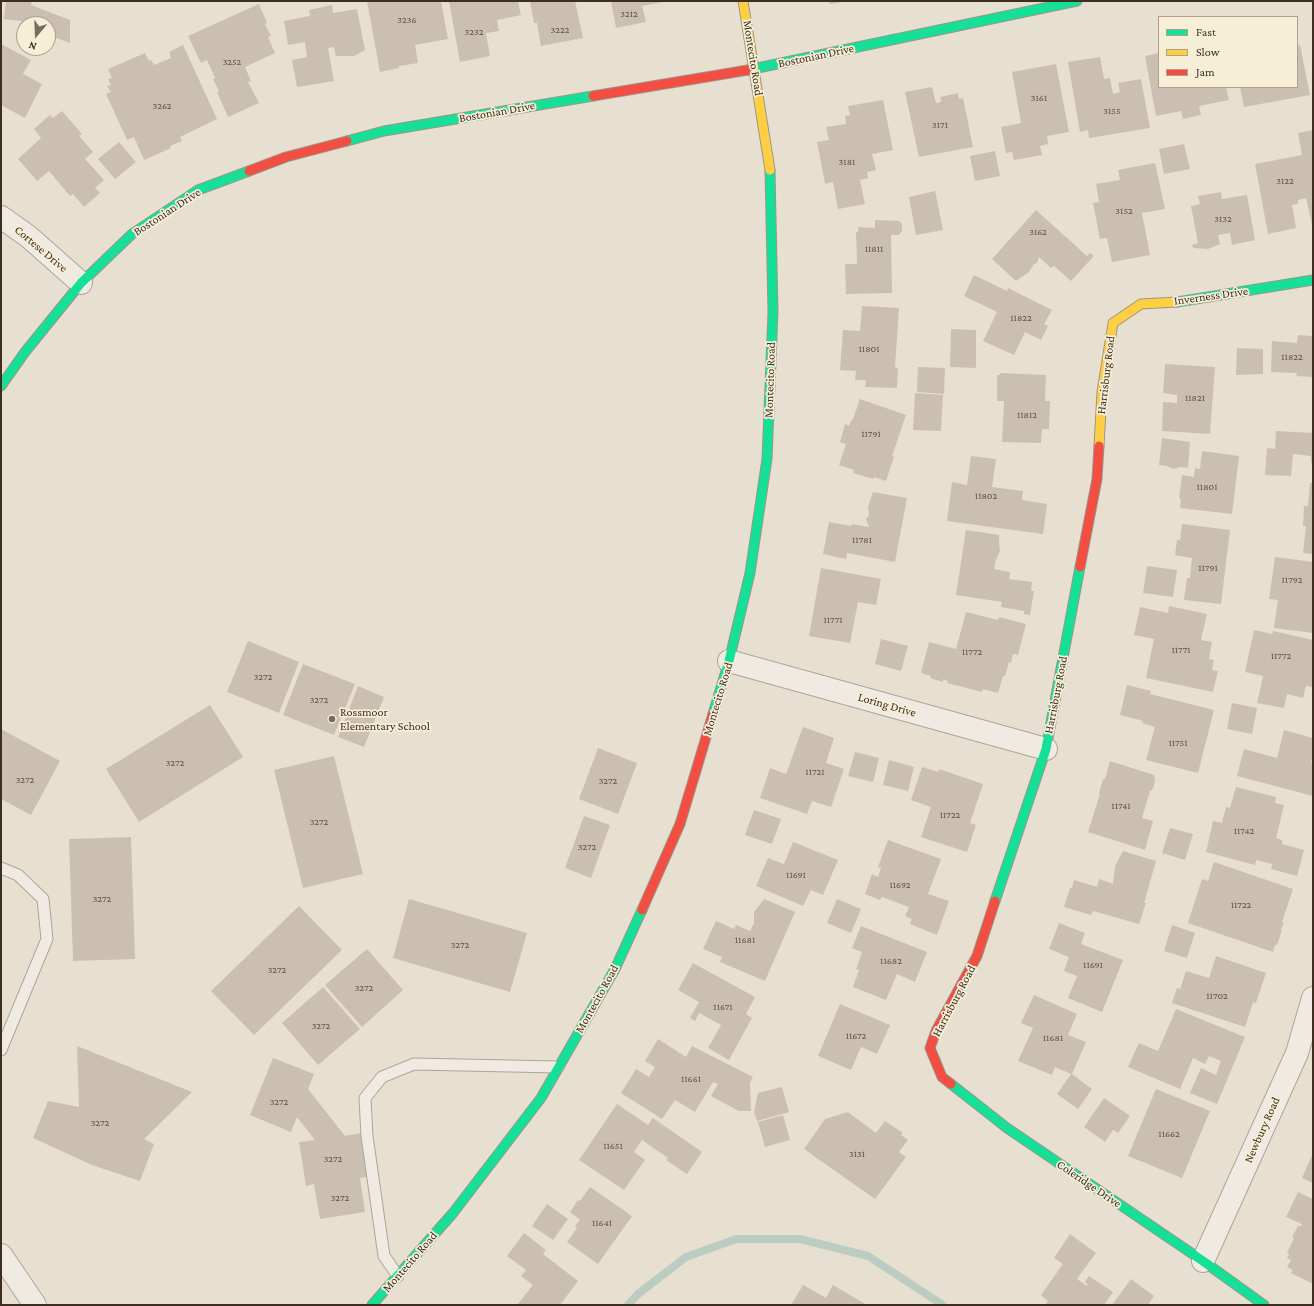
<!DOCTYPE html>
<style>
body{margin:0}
#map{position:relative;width:1314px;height:1306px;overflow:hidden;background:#e7e0d1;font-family:"Crimson Pro",serif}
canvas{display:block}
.frame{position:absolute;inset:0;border:2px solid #3d2e20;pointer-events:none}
.legend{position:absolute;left:1158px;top:16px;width:140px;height:72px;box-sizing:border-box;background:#f7eed8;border:1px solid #ada18e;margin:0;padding:5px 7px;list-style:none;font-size:12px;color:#3d2e20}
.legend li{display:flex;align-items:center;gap:8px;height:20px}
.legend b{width:20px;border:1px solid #ada18e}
.north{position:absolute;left:16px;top:16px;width:40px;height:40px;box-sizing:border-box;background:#f7eed8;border:1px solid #ada18e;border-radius:50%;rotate:199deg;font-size:11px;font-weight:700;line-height:16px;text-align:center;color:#3d2e20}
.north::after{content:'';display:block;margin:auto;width:14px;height:18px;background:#786c5e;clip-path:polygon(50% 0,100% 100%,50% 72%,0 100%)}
</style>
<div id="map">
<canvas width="1314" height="1306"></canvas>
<div class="frame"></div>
<ul class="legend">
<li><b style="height:5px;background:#16e098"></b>Fast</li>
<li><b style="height:5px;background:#ffcf43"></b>Slow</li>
<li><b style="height:5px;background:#f24e42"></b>Jam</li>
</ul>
<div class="north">N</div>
</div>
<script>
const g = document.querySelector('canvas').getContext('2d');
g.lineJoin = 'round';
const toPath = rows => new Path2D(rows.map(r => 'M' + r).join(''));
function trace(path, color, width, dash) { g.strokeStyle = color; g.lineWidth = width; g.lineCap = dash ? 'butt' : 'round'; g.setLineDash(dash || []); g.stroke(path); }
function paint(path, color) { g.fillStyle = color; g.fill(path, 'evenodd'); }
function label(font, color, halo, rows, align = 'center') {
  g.font = font + ' "Crimson Pro",serif'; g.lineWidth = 3.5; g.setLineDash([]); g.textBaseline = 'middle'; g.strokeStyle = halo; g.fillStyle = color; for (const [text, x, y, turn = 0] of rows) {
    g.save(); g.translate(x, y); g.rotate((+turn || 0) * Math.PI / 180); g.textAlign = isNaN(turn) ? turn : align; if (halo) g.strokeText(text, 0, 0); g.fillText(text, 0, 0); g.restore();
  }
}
trace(toPath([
 [628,1305,638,1294,686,1257,736,1239,800,1239,868,1256,943,1305]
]), '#bcccc2', 8);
paint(toPath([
 [6,1,32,1,31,5,70,20,70,43,48,35,48,24,28,24,29,22,4,19],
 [367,1,441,1,448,39,415,45,418,63,399,66,399,68,380,72],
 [449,1,518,1,521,15,497,20,499,31,486,33,490,56,460,62],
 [530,1,575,1,583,38,541,46,537,23,534,23],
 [611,1,664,1,664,2,642,6,646,22,616,28],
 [828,1,843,1,843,2,830,4],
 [259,4,267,23,265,24,271,36,268,37,275,53,245,67,251,81,248,82,259,103,228,117,217,92,219,91,213,79,215,78,207,60,201,63,188,36],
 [332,5,333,13,357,9,365,50,354,56,336,56,334,47,328,48,334,81,297,87,292,60,307,57,305,42,288,45,284,21,310,16,309,10],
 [1,44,31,60,23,74,42,84,25,118,1,105],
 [183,45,217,119,180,137,182,141,170,146,171,148,144,160,134,137,127,140,106,94,111,92,107,86,111,85,108,79,112,78,108,69,145,53,149,61,151,60,154,65,171,58,169,52],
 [1297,45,1300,45,1310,95,1244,107,1240,87,1297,87],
 [1159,53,1159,87,1226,87,1229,100,1199,106,1201,115,1183,119,1181,111,1156,116,1145,56],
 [1100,57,1104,79,1110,78,1113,94,1120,92,1118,83,1141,79,1150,128,1089,138,1088,130,1080,132,1068,62],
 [1056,64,1069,132,1047,136,1048,144,1040,146,1042,155,1014,160,1012,152,1006,153,1001,127,1021,123,1012,72],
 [932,87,936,103,941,102,940,97,958,93,959,99,963,98,973,147,919,157,905,92],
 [883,100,893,150,872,154,876,170,867,172,868,178,860,180,865,204,838,209,833,182,825,184,817,142,829,140,826,127,846,124,845,116,850,115,848,106],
 [62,111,82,134,79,136,93,152,85,159,104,180,95,188,100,193,84,207,73,194,70,196,49,171,37,181,18,159,41,138,34,129,50,115,53,118],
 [1313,130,1313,229,1306,198,1298,200,1298,204,1292,205,1296,228,1268,234,1255,164,1302,155,1298,133],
 [119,142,136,162,115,179,98,159],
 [1184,144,1190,169,1164,174,1159,149],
 [995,151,1000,176,975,181,970,156],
 [1155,163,1165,209,1142,213,1150,255,1112,262,1107,238,1100,239,1093,203,1099,202,1096,184,1120,180,1118,170],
 [935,191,943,230,916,235,909,197],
 [1221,192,1222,199,1247,195,1255,240,1232,245,1230,233,1218,235,1220,244,1208,249,1193,248,1192,245,1198,243,1191,206,1200,204,1198,196],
 [1036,210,1087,256,1090,253,1094,256,1071,281,1054,266,1051,268,1039,257,1037,263,1034,264,1029,272,1016,281,992,259],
 [875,220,899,221,902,224,902,231,899,235,891,235,892,293,846,294,845,264,857,264,856,232,858,232,858,227,875,228],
 [974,275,1007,291,1008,288,1052,310,1044,324,1048,326,1041,340,1025,332,1014,355,983,341,997,312,964,296],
 [862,306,899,308,895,367,898,368,897,388,865,387,866,380,855,380,856,371,840,370,843,330,860,331],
 [951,329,976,330,976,368,950,367],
 [1298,335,1313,336,1313,377,1296,376,1297,373,1271,372,1272,341,1297,343],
 [1237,348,1263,349,1263,374,1236,375],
 [1165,364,1215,367,1210,434,1162,431,1163,402,1177,403,1177,395,1163,393],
 [918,367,945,368,944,394,917,392],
 [1000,373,1046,375,1045,401,1050,401,1049,429,1042,429,1041,443,1002,442,1004,401,997,401,997,375,1000,375],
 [915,393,943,395,941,431,913,430],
 [860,399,906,415,892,456,894,457,886,481,874,477,873,479,853,473,854,470,839,465,846,444,840,442,845,424,849,426,852,419,853,419],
 [1276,431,1313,433,1313,463,1311,463,1311,456,1293,454,1291,476,1265,475,1267,448,1275,449],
 [1162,438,1190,442,1188,468,1180,467,1173,469,1167,466,1159,465],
 [1202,451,1239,456,1232,514,1180,508,1181,499,1179,498,1182,475,1194,477,1195,468,1200,469],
 [971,456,996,459,992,487,1023,491,1022,500,1047,504,1043,534,947,521,952,482,967,485],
 [1310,483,1313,483,1313,554,1303,553,1306,526,1303,526,1304,506,1308,506],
 [873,492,907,498,895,562,847,553,846,559,823,554,829,522,851,526,852,524,869,527,866,519,869,515,868,507],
 [1182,524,1230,530,1221,604,1184,600,1187,578,1190,578,1192,558,1175,555,1177,540,1180,540],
 [966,530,999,535,999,541,1000,551,996,560,994,569,1010,572,1009,579,1032,582,1031,591,1034,591,1030,615,1024,614,1024,611,1001,607,1002,602,956,595],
 [1275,557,1313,562,1313,633,1274,628,1278,600,1269,599],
 [1147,566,1177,570,1173,597,1143,593],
 [821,568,881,579,876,605,858,602,850,643,809,636],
 [1169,606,1207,614,1201,640,1212,642,1209,659,1214,660,1212,670,1218,671,1213,692,1146,678,1154,639,1134,635,1140,607,1168,613],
 [966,612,998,620,999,617,1026,624,1018,655,1013,654,1011,663,1009,662,1005,676,1003,676,998,693,983,689,982,692,947,683,948,681,943,679,943,682,930,678,931,676,921,673,929,642,956,649],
 [1254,630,1272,634,1273,631,1313,640,1313,687,1306,686,1303,698,1287,694,1284,708,1257,703,1263,676,1245,672],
 [881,639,908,646,901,671,875,664],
 [248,641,299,662,279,713,227,692],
 [303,664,355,684,334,735,283,715],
 [1127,685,1151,691,1150,694,1214,710,1198,773,1146,760,1155,727,1142,723,1143,721,1120,715],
 [358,686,384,697,364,747,338,737],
 [1232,703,1257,708,1252,734,1227,729],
 [210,705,243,757,139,822,106,769],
 [803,727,834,738,826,763,844,769,831,807,812,801,807,814,760,798,770,768,786,774],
 [1,729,60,761,31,815,1,799],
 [1284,730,1313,738,1313,755,1311,763,1313,764,1313,796,1237,776,1244,749,1277,758],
 [598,748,637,763,618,814,579,799],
 [855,752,879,758,873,782,848,776],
 [334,756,363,874,303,888,274,770],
 [889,760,914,767,908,791,883,785],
 [1110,761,1154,775,1155,781,1153,789,1150,791,1142,818,1153,821,1145,850,1088,832,1100,794,1099,793,1103,779,1105,779],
 [922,767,938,772,939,769,983,784,970,823,976,825,967,852,921,837,931,807,911,800],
 [1236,787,1276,797,1275,803,1284,805,1276,838,1282,840,1282,844,1304,850,1297,876,1271,869,1272,864,1256,860,1255,865,1206,852,1213,821,1222,823,1226,807,1230,808],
 [754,810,781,819,772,844,745,835],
 [584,816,610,825,591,878,565,868],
 [1170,828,1193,834,1185,860,1162,853],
 [131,837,135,959,73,961,69,839],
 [888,840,941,859,928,894,949,901,937,935,910,924,912,919,905,916,909,907,882,897,880,900,865,894,872,874,878,877,881,868,878,867],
 [793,842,838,860,823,895,811,890,803,906,756,886,768,858,784,864],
 [1123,851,1156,861,1144,903,1146,903,1139,924,1093,911,1091,915,1064,907,1070,888,1072,888,1074,880,1097,887,1099,879,1113,884,1115,866],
 [1214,862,1293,889,1282,922,1284,922,1281,930,1282,930,1277,945,1275,945,1273,952,1188,923,1202,879,1208,881],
 [409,899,527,933,510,992,393,958],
 [764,899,795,912,765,981,720,962,722,957,703,949,716,921,734,929,736,925,750,931,754,923,754,912],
 [837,899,861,909,851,933,827,923],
 [299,906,342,950,254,1035,211,991],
 [1059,923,1085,933,1081,944,1123,960,1102,1012,1068,998,1077,976,1064,971,1069,957,1049,949],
 [1172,925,1195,933,1187,958,1164,951],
 [861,926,927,952,915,982,897,974,886,1000,853,987,859,970,856,969,862,952,852,948],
 [367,949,403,990,362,1027,325,985],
 [1216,956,1266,973,1256,1003,1253,1002,1245,1027,1172,1003,1177,988,1180,989,1186,971,1209,978],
 [693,963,755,997,746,1014,752,1018,729,1060,708,1048,721,1025,699,1013,695,1021,690,1018,699,1002,678,990],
 [323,987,360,1029,318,1065,282,1023],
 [1034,995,1077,1014,1068,1035,1086,1042,1072,1074,1092,1089,1078,1109,1057,1094,1071,1074,1055,1067,1052,1075,1018,1061,1033,1028,1021,1023],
 [840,1004,890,1025,877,1054,861,1047,851,1070,818,1056],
 [1176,1009,1245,1037,1217,1104,1190,1093,1201,1068,1216,1075,1221,1061,1209,1056,1205,1064,1193,1058,1180,1089,1128,1067,1139,1043,1158,1051],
 [658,1039,686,1057,692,1046,753,1077,750,1083,751,1111,739,1111,711,1096,718,1084,713,1082,695,1112,675,1100,662,1119,621,1093,636,1069,649,1077,655,1067,645,1061],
 [77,1046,192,1092,144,1139,154,1144,140,1181,92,1165,33,1138,48,1101,79,1107],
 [273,1058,314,1074,308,1089,345,1136,361,1133,367,1177,360,1178,365,1212,320,1219,314,1184,306,1186,299,1142,315,1140,297,1117,291,1132,250,1115],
 [782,1087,789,1112,757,1121,754,1112,758,1093],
 [1156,1089,1210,1111,1182,1178,1128,1156],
 [1104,1098,1130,1116,1118,1133,1113,1130,1105,1142,1084,1127],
 [617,1104,648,1125,653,1118,702,1152,687,1174,666,1160,668,1158,642,1140,634,1152,645,1160,624,1190,579,1160],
 [848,1112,876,1133,885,1121,903,1133,901,1135,908,1140,899,1152,906,1157,875,1199,804,1149,825,1119],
 [783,1115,790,1140,765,1147,758,1122],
 [1313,1153,1313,1183,1302,1178],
 [590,1187,632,1216,598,1264,567,1242,577,1228,575,1226,580,1220,570,1212,578,1200,580,1201],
 [1298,1192,1313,1199,1313,1284,1291,1273,1293,1270,1287,1267,1291,1260,1287,1258,1289,1254,1287,1253,1294,1238,1292,1237,1298,1226,1301,1226,1302,1224,1286,1217],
 [547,1204,568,1219,553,1240,532,1226],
 [524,1233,546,1250,543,1254,578,1281,560,1305,517,1305,533,1285,521,1276,526,1270,507,1256],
 [1070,1234,1096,1253,1077,1279,1087,1286,1088,1285,1085,1282,1089,1276,1113,1292,1104,1305,1045,1305,1048,1301,1041,1295,1063,1264,1054,1258],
 [1131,1279,1154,1296,1148,1305,1112,1305],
 [803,1285,826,1298,833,1285,867,1305,791,1305]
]), '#cbbfb2');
const lane = toPath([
 [1,868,18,875,43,899,47,939,1,1050],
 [398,1276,384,1256,367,1136,365,1098,382,1077,414,1064,558,1067]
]);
const street = toPath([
 [1,217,29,237,81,283],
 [729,661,1046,749],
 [1,1255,35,1305],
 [1203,1261,1297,1053,1313,998]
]);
const fast = toPath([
 [748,70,1077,1],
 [347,141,384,131,593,96],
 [1177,302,1313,280],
 [1,386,25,352,81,283,132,234,198,190,249,171],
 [713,714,729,661,750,573,767,459,773,312,770,170],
 [995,901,1046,749,1080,567],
 [951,1084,1007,1128,1203,1261,1264,1305],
 [372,1305,453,1213,541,1098,615,969,642,910]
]);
const slow = toPath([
 [743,1,770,170],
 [1099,446,1102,392,1113,323,1141,304,1177,302]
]);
const jam = toPath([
 [593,96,748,70],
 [249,171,286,157,347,141],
 [1080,567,1097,479,1099,446],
 [642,910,680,824,713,714],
 [951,1084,942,1077,930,1048,936,1031,977,956,995,901]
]);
trace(lane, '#ada599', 13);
trace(street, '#ada599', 24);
trace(fast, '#9c958a', 11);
trace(slow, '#9c958a', 11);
trace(jam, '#9c958a', 11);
trace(lane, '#efebe3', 11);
trace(street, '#efebe3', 22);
trace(fast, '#16e098', 9);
trace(slow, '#ffcf43', 9);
trace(jam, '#f24e42', 9);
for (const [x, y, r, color] of [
 [332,719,4,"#786c5e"]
]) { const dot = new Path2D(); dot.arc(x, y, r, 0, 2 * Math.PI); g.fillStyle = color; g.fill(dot); trace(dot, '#f7eed8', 1.5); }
label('10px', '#605244', null, [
 ["3212",629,14],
 ["3236",407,20],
 ["3222",560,30],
 ["3232",474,32],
 ["3252",232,62],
 ["3161",1039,98],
 ["3262",162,106],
 ["3155",1112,111],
 ["3171",940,125],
 ["3181",847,162],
 ["3122",1285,181],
 ["3152",1124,211],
 ["3132",1223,219],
 ["3162",1038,232],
 ["11811",874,249],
 ["11822",1021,318],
 ["11801",869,349],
 ["11822",1292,357],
 ["11821",1195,398],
 ["11812",1027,415],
 ["11791",871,434],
 ["11801",1207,487],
 ["11802",986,496],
 ["11781",862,540],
 ["11791",1208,568],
 ["11792",1292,580],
 ["11771",833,620],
 ["11771",1181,650],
 ["11772",972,652],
 ["11772",1281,656],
 ["3272",263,677],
 ["3272",319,700],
 ["11751",1178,743],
 ["3272",175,763],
 ["11721",815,772],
 ["3272",25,780],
 ["3272",608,781],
 ["11741",1121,806],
 ["11722",950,815],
 ["3272",319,822],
 ["11742",1244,831],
 ["3272",587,847],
 ["11691",796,875],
 ["11692",900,885],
 ["3272",102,899],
 ["11722",1241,905],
 ["11681",745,940],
 ["3272",460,945],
 ["11682",891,961],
 ["11691",1093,965],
 ["3272",277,970],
 ["3272",364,988],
 ["11702",1217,996],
 ["11671",723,1007],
 ["3272",321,1026],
 ["11672",856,1036],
 ["11681",1053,1038],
 ["11661",691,1079],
 ["3272",279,1102],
 ["3272",100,1123],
 ["11662",1169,1134],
 ["11651",613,1146],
 ["3131",857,1154],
 ["3272",333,1159],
 ["3272",340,1198],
 ["11641",602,1223]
]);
label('12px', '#3d2e20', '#f7eed8', [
 ["Bostonian Drive",816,56,-12],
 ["Montecito Road",753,58,81],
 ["Bostonian Drive",497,112,-10],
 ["Bostonian Drive",167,212,-33],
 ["Cortese Drive",41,249,40],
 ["Inverness Drive",1211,296,-8],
 ["Harrisburg Road",1106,375,-83],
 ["Montecito Road",770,380,-88],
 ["Harrisburg Road",1056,695,-79],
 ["Montecito Road",718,699,-73],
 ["Loring Drive",887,705,16],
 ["Montecito Road",597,999,-61],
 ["Harrisburg Road",954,1001,-62],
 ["Newbury Road",1262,1130,-66],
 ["Coleridge Drive",1089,1184,34],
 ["Montecito Road",410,1262,-49]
]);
label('12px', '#3d2e20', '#f7eed8', [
 ["Rossmoor",340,712],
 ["Elementary School",340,726]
], 'left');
</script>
